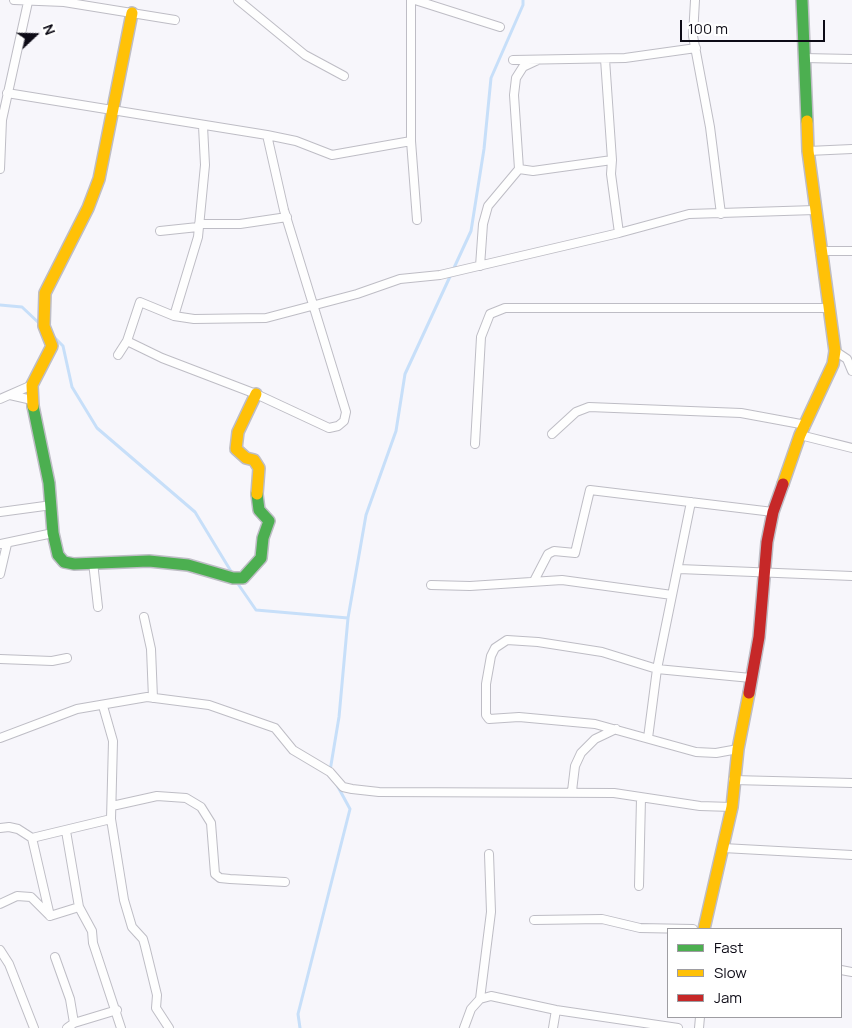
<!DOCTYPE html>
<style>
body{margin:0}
#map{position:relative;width:852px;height:1028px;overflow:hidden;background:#f7f6fb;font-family:Manrope,sans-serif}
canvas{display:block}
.legend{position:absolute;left:667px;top:928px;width:175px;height:90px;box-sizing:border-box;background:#fff;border:1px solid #9e9da2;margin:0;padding:6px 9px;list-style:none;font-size:15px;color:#0d0b16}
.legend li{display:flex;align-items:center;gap:10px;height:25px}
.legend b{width:25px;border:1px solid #9e9da2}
.north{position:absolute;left:10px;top:10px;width:50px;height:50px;-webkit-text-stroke:4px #fff;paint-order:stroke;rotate:69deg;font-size:14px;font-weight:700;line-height:20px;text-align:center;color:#0d0b16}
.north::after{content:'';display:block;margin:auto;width:18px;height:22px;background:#0d0b16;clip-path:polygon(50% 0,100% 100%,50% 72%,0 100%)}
.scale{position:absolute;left:680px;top:20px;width:145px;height:22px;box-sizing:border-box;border:2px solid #0d0b16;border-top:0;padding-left:6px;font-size:15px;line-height:18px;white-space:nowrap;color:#0d0b16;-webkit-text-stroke:4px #fff;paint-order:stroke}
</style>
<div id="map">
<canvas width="852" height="1028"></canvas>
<ul class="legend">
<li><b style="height:6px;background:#4caf50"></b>Fast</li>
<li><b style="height:6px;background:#ffc107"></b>Slow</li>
<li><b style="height:6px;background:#c62828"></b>Jam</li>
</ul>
<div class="north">N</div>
<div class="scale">100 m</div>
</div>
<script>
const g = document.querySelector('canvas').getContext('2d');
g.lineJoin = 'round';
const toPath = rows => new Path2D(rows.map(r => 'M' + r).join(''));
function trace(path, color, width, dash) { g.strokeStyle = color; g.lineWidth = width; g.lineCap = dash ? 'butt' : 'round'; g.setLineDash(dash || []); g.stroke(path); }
trace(toPath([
 [0,305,22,307,40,324],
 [52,335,63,346,72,387,97,428,195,512,232,573],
 [236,581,256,610,348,618],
 [330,771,339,717,348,618,366,515,396,431,405,374,471,231,484,149,491,78,523,5,523,0],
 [300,1028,298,1014,350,809,337,785]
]), '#c7dff9', 3);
const street = toPath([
 [14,0,64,2,175,20],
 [238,0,305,55,344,76],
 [411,0,411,141,417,220],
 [415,0,500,27],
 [695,0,693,36,710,127,721,214],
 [804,58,852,59],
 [605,59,612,160,611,174,619,233],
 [513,60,625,58,696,48],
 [7,93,267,135,296,141,332,155,411,141],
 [808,151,852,149],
 [0,169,2,120,28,2],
 [519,169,533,171,612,160],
 [199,224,240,224,287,217],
 [160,231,198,227],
 [820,251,852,251],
 [480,266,483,224,488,206,519,169,514,95,516,78,523,67,538,60],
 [174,316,198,237,205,165,203,126],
 [127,341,162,358,256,394,329,428,338,426,344,421,346,412,284,210,267,135],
 [835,351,847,359,852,371],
 [118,355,127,341,140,302,174,316,194,319,266,318,357,294,400,279,440,275,619,233,689,214,815,210],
 [10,395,32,400],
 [0,399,32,385],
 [552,434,576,412,589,407,741,413,806,425],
 [800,435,852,448],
 [475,444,481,337,490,314,505,308,828,308],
 [0,512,52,505],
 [0,544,53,533],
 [93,562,98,607],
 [679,569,852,576],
 [0,574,7,544],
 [534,581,548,554,554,551,575,553,590,490,773,512],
 [431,585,470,586,562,580,672,595],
 [144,617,151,649,153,698],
 [0,659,52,661,67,658],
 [103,706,113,741,111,819,124,900,132,927,143,939,145,946,157,995,156,1008,169,1028],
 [0,738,77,709,147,697,209,705,275,728,293,750,330,772,343,787,352,789,379,792,614,793,700,806,732,807],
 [648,738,657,669,691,502],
 [738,749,716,753,696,752,595,724,519,717,489,719,486,715,486,684,491,656,495,648,507,640,538,642,602,652,657,669,751,678],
 [733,780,852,783],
 [572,791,575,766,581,753,595,739,616,729],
 [112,806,157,796,186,798,201,807,211,823,215,874,220,878,230,879,285,882],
 [0,828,9,827,18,829,32,838,111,819],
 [66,831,79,907,92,931,93,943,121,1028],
 [32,838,50,916],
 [723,848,852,855],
 [639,886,641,798],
 [0,904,17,896,31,897,50,916,79,907],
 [534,920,602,919,640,928,693,929],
 [0,950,9,964,34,1028],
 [55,957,70,999,74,1023],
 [841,970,852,972],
 [480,999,491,912,489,854],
 [67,1028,74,1023,117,1010],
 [464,1028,471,1009,480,999,491,996,556,1010,678,1028],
 [553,1028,556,1010],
 [699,1028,700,1017]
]);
const fast = toPath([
 [802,0,807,121],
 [33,406,49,483,53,533,58,555,64,562,74,564,149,561,188,565,233,578,243,578,261,558,263,538,269,521,259,510,257,494]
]);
const slow = toPath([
 [256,394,238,432,236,449,246,458,254,460,259,468,257,494],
 [33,406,32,385,52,346,44,326,45,293,88,208,99,179,132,13],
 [783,484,800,435,833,364,835,351,808,151,807,121],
 [704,929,732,807,738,749,749,693]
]);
const jam = toPath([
 [749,693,759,637,767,542,773,512,783,484]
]);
trace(street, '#bebdc5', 10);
trace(fast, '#bebdc5', 14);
trace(slow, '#bebdc5', 14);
trace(jam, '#bebdc5', 14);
trace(street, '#fefefe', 8);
trace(fast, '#4caf50', 11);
trace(slow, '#ffc107', 11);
trace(jam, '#c62828', 11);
</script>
